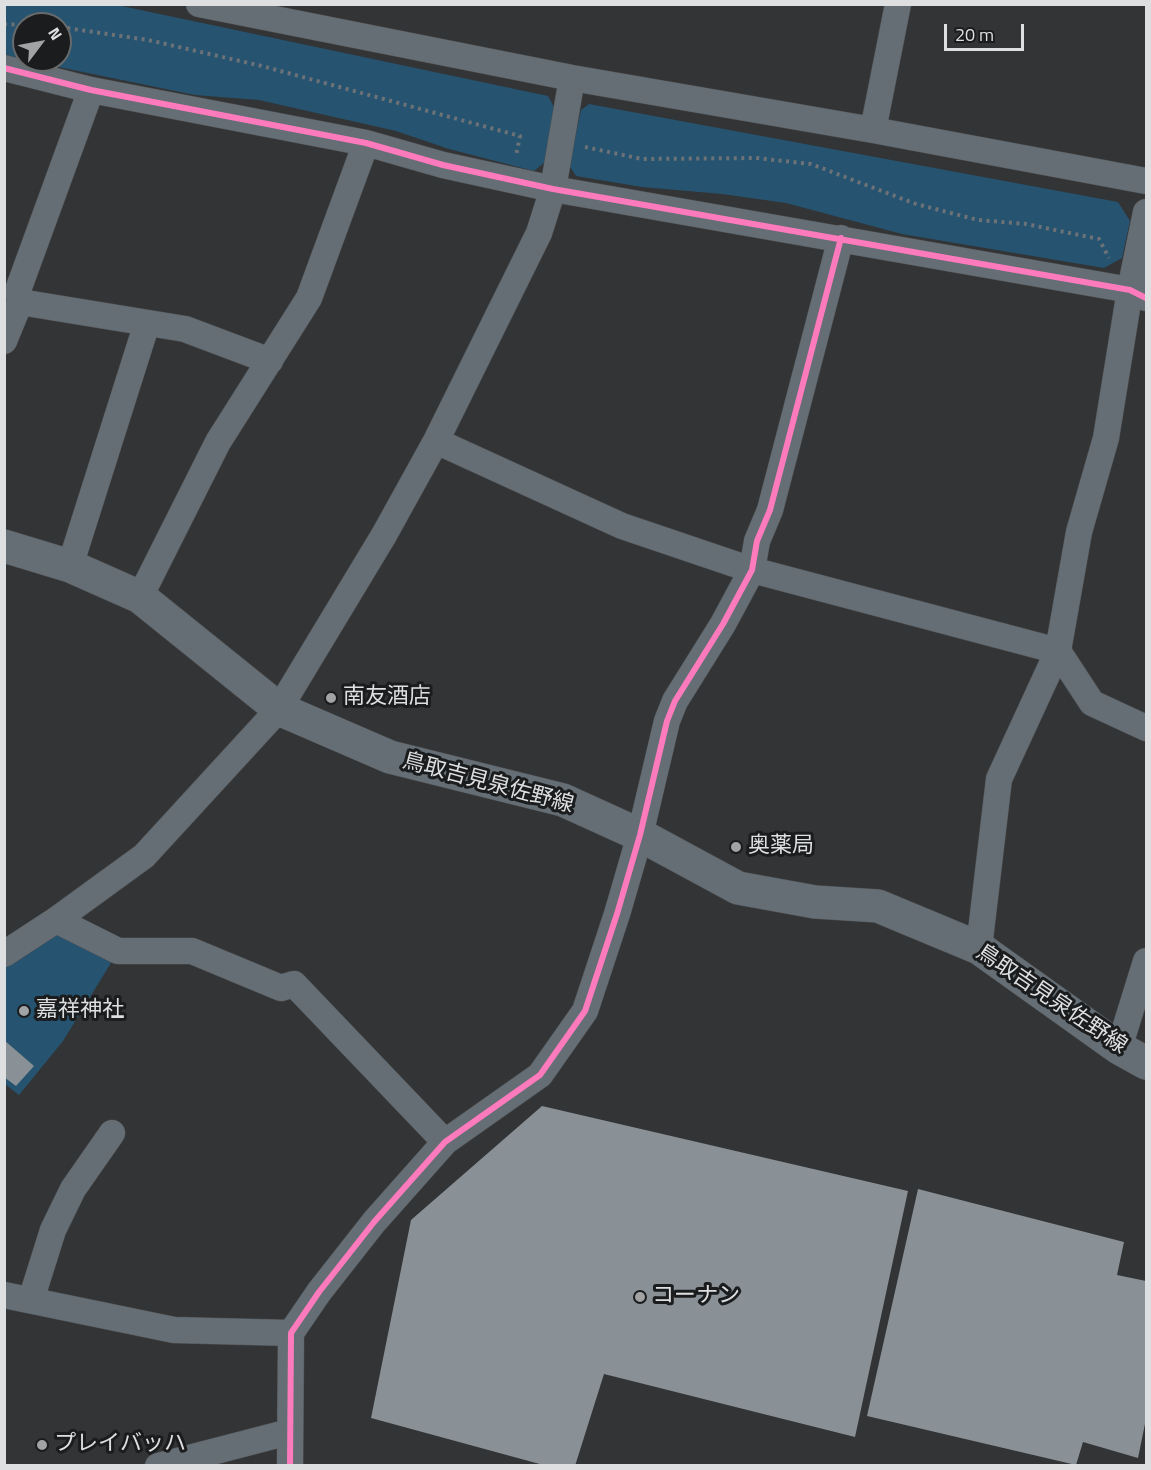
<!DOCTYPE html>
<meta charset="utf-8">
<style>
body{margin:0}
#map{position:relative;width:1151px;height:1470px;overflow:hidden;background:#323436;font-family:"Titillium Web",sans-serif}
canvas{display:block}
.frame{position:absolute;inset:0;border:6px solid #dddfe1;pointer-events:none}
.north{position:absolute;left:12px;top:12px;width:60px;height:60px;box-sizing:border-box;background:#1a1c1d;border:2px solid #686a6b;border-radius:50%;rotate:58deg;font-size:16px;font-weight:700;line-height:24px;text-align:center;color:#dddfe1}
.north::after{content:'';display:block;margin:auto;width:21px;height:27px;background:#a1a3a5;clip-path:polygon(50% 0,100% 100%,50% 72%,0 100%)}
.scale{position:absolute;left:944px;top:24px;width:80px;height:27px;box-sizing:border-box;border:3px solid #dddfe1;border-top:0;padding-left:8px;font-size:18px;line-height:21px;white-space:nowrap;color:#dddfe1;-webkit-text-stroke:4px #1a1c1d;paint-order:stroke}
</style>
<div id="map">
<canvas width="1151" height="1470"></canvas>
<div class="frame"></div>
<div class="north">N</div>
<div class="scale">20 m</div>
</div>
<script>
const g = document.querySelector('canvas').getContext('2d');
g.lineJoin = 'round';
function paint(path, color) { g.fillStyle = color; g.fill(path, 'evenodd'); }
const toPath = rows => new Path2D(rows.map(r => 'M' + r).join(''));
function trace(path, color, width, dash) { g.strokeStyle = color; g.lineWidth = width; g.lineCap = dash ? 'butt' : 'round'; g.setLineDash(dash || []); g.stroke(path); }
function label(font, color, halo, rows, align = 'center') {
  g.font = font + ' "Titillium Web","Noto Sans JP",sans-serif'; g.lineWidth = 6; g.setLineDash([]); g.textBaseline = 'middle'; g.strokeStyle = halo; g.fillStyle = color; for (const [text, x, y, turn = 0] of rows) {
    g.save(); g.translate(x, y); g.rotate((+turn || 0) * Math.PI / 180); g.textAlign = isNaN(turn) ? turn : align; if (halo) g.strokeText(text, 0, 0); g.fillText(text, 0, 0); g.restore();
  }
}
paint(toPath([
 [5,5,117,5,548,96,554,107,545,162,534,171,449,149,396,131,259,100,195,95,5,56],
 [24,24,60,24,60,60,24,60],
 [589,104,1118,202,1130,221,1122,258,1104,268,902,234,786,203,722,194,642,187,576,176,569,165,581,110],
 [55,926,114,958,63,1041,19,1095,5,1084,5,962]
]), '#265470');
paint(toPath([
 [4,1040,34,1066,16,1086,4,1077],
 [542,1106,908,1191,855,1437,604,1374,575,1466,547,1466,371,1418,411,1220],
 [918,1189,1124,1242,1117,1275,1146,1281,1146,1419,1138,1458,1083,1442,1076,1465,867,1416]
]), '#899096');
const minor = toPath([
 [199,4,572,78,873,130,1146,181],
 [4,68,91,90,366,143,443,165,553,189,1130,290,1146,298],
 [873,130,898,4],
 [20,302,18,290,91,90],
 [4,341,20,302,185,329,270,361],
 [436,441,622,526,752,570,1058,651,1092,703,1146,728],
 [70,566,147,323],
 [140,597,218,442,309,298,366,143],
 [56,920,118,951,192,951,281,988,294,984,445,1142],
 [979,948,999,779,1058,651,1079,532,1106,438,1130,290,1146,212],
 [4,954,56,920,144,856,279,709,384,535,436,441,539,233,553,189,572,78],
 [1119,1048,1146,961],
 [4,1295,174,1330,291,1333],
 [31,1300,53,1230,73,1189,112,1133],
 [158,1466,289,1432],
 [290,1466,291,1333,319,1292,374,1222,445,1142,540,1075,585,1011,617,914,640,835,667,721,675,701,723,624,752,570,757,541,770,510,841,238]
]);
const major = toPath([
 [4,546,70,566,140,597,279,709,390,757,563,800,640,835,738,888,815,902,878,906,979,948,1119,1048,1146,1063]
]);
trace(minor, '#4e4f51', 27);
trace(major, '#4e4f51', 34);
trace(toPath([
 [4,24,24,25],
 [60,27,148,40,262,66,520,136,516,156],
 [585,147,642,159,756,158,811,164,916,204,978,220,1026,224,1099,239,1109,258]
]), '#6c7277', 4, [3, 4.5]);
trace(minor, '#656e74', 26);
trace(major, '#656e75', 33);
trace(toPath([
 [4,68,91,90,366,143,443,165,553,189,1130,290,1146,298],
 [290,1466,291,1333,319,1292,374,1222,445,1142,540,1075,585,1011,617,914,640,835,667,721,675,701,723,624,752,570,757,541,770,510,841,238]
]), '#fd7abc', 6);
for (const [x, y, r, color] of [
 [331,698,6,"#a1a3a5"],
 [736,847,6,"#a1a3a5"],
 [24,1011,6,"#a1a3a5"],
 [640,1297,6,"#a1a3a5"],
 [42,1445,6,"#a1a3a5"]
]) { const dot = new Path2D(); dot.arc(x, y, r, 0, 2 * Math.PI); g.fillStyle = color; g.fill(dot); trace(dot, '#1a1c1d', 2); }
label('22px', '#dddfe1', '#1a1c1d', [
 ["南友酒店",343,698],
 ["奥薬局",748,847],
 ["嘉祥神社",36,1011],
 ["コーナン",652,1297],
 ["プレイバッハ",54,1445]
], 'left');
label('22px', '#dddfe1', '#1a1c1d', [
 ["鳥取吉見泉佐野線",488,784,15],
 ["鳥取吉見泉佐野線",1051,1000,34]
]);
</script>
